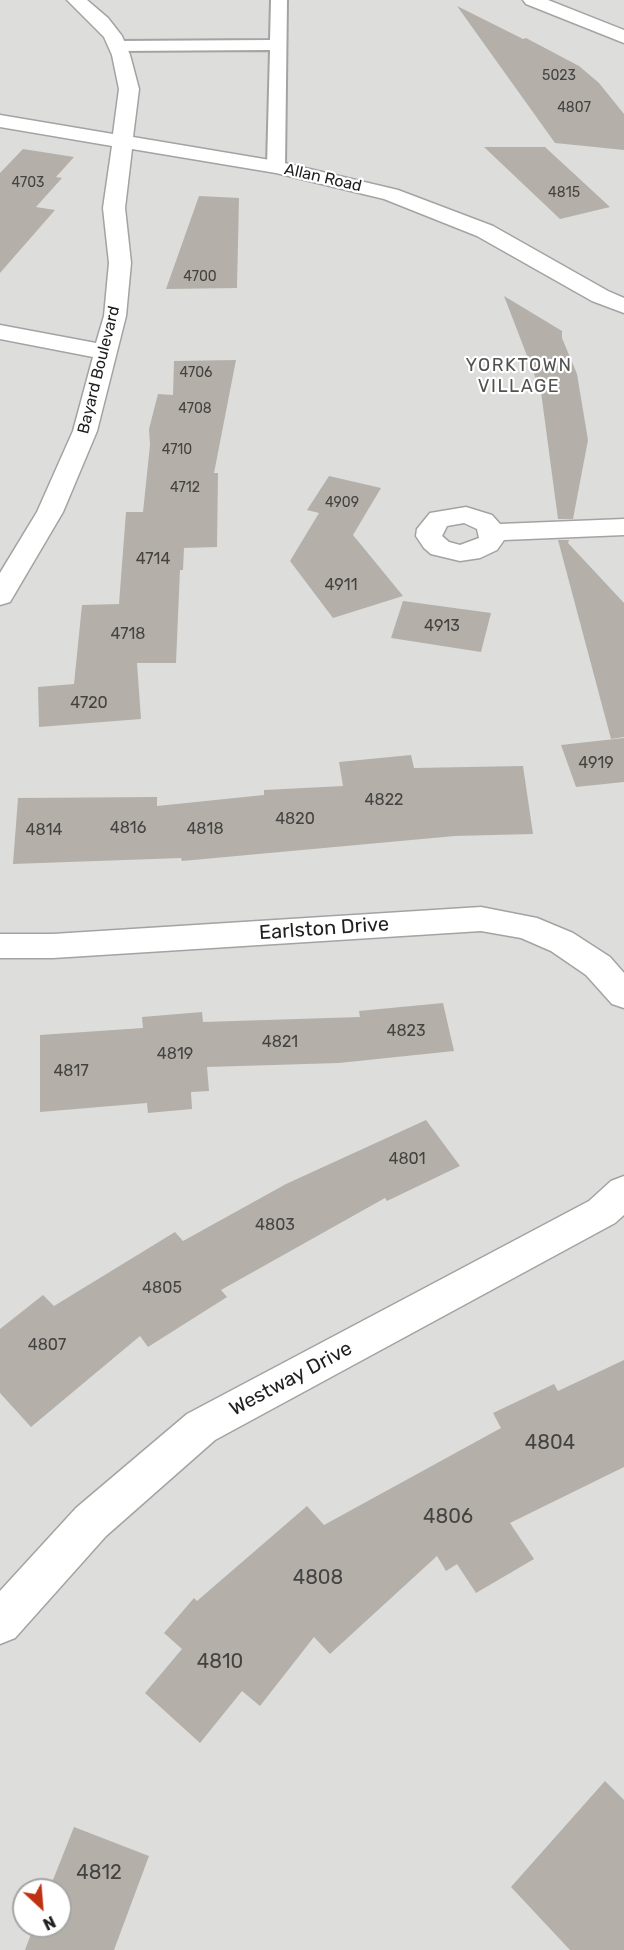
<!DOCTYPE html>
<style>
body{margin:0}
#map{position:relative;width:624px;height:1950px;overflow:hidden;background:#efeee7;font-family:Rubik,sans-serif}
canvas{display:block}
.north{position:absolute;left:12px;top:1878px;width:60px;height:60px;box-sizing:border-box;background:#fff;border:2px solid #a5a5a5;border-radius:50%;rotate:154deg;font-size:16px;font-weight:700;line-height:24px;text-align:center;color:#1f1f1f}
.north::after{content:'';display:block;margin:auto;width:21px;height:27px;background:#be3211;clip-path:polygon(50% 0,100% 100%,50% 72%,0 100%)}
</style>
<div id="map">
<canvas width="624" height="1950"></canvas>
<div class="north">N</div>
</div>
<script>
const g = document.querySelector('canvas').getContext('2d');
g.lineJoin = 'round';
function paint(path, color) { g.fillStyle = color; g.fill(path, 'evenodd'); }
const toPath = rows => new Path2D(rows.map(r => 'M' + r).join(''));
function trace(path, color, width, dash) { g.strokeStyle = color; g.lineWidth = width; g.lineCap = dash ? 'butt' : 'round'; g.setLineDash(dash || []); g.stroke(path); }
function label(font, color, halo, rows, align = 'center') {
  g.font = font + ' Rubik,sans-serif'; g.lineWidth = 4.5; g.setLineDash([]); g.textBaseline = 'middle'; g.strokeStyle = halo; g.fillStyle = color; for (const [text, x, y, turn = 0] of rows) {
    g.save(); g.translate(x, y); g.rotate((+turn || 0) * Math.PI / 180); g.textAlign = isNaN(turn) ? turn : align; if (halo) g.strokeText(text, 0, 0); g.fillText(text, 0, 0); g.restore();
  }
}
paint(toPath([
 [0,0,624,0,624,1950,0,1950],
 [24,1890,60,1890,60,1926,24,1926]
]), '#dddddc');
paint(toPath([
 [457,6,523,39,526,38,579,66,599,83,624,114,624,150,555,143],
 [484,147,545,147,610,207,560,219],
 [23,149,74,157,56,177,62,178,36,207,55,210,0,273,0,173],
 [199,196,239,198,237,288,166,289],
 [504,296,562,331,562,338,577,374,588,440,573,519,558,519,541,392],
 [236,360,214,473,218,473,217,547,184,548,183,570,180,570,176,663,137,663,141,719,39,727,38,687,74,684,82,605,119,604,126,512,143,512,150,445,149,429,158,394,173,395,174,361],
 [329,476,381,488,353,535,403,596,333,618,290,561,319,513,307,510],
 [558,540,569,540,568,543,624,603,624,737,611,739],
 [403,601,491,613,481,652,391,638],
 [624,738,624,782,576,787,561,745],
 [411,755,414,768,523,766,533,834,455,836,182,861,181,858,13,864,18,798,157,797,157,806,264,795,264,790,343,786,339,762],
 [443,1003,454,1051,339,1063,207,1067,209,1091,191,1092,192,1109,148,1113,147,1103,40,1112,40,1035,143,1028,142,1017,202,1012,203,1022,360,1017,359,1011],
 [426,1120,460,1166,387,1201,385,1198,221,1290,227,1297,148,1347,140,1336,31,1427,0,1393,0,1329,43,1295,54,1306,175,1232,183,1241,286,1184],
 [624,1360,624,1467,510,1523,534,1559,476,1593,457,1564,446,1571,437,1556,330,1654,314,1637,260,1706,242,1691,200,1743,145,1693,182,1649,164,1633,194,1598,197,1601,307,1506,324,1525,501,1428,493,1413,554,1384,558,1391],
 [605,1781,624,1800,624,1950,570,1950,511,1887],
 [74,1827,149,1856,114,1950,25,1950,34,1926,60,1926,60,1890,49,1890]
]), '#b4b0a9');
const service = toPath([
 [271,0,287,0,285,167,282,171,276,172,270,171,267,167,270,50,117,51,109,46,117,41,270,40,271,0]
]);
const minor = toPath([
 [67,0,87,0,108,18,122,36,130,55,139,89,133,137,276,161,398,190,493,226,608,291,624,298,624,313,592,301,477,236,384,199,276,173,132,149,125,208,131,263,126,316,97,431,63,512,10,602,0,605,0,573,37,512,73,431,93,357,0,339,0,325,96,343,104,316,109,263,103,208,112,146,0,127,0,115,113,134,119,89,112,55,104,37,67,0],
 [523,0,548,0,624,30,624,43,526,4,523,0],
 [466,507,492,515,500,524,624,519,624,535,504,540,497,550,480,558,460,561,431,554,424,548,416,536,417,529,430,513,466,507],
 [464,523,477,529,479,538,460,545,449,542,442,536,447,526,464,523],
 [481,907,537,918,573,933,610,957,624,973,624,1008,612,1004,586,975,551,951,521,938,481,931,53,958,0,958,0,934,53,934,481,907],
 [624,1176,624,1215,615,1223,215,1440,106,1536,15,1638,0,1644,0,1591,76,1508,187,1414,589,1201,611,1181,624,1176]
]);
trace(service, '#a3a3a3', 4);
trace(minor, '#a3a3a3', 3);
paint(service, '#fff');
paint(minor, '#fff');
label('14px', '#444342', null, [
 ["5023",559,76],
 ["4807",574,108],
 ["4703",28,183],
 ["4815",564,193],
 ["4700",200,277],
 ["4706",196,373],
 ["4708",195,409],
 ["4710",177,450],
 ["4712",185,488],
 ["4909",342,503]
]);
label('16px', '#1f1f1f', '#fff', [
 ["Allan Road",323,178,13],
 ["Bayard Boulevard",99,370,-76]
]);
label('16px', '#444342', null, [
 ["4714",153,559],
 ["4911",341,585],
 ["4913",442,626],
 ["4718",128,634],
 ["4720",89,703],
 ["4919",596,763],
 ["4822",384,800],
 ["4820",295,819],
 ["4816",128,828],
 ["4818",205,829],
 ["4814",44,830],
 ["4823",406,1031],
 ["4821",280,1042],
 ["4819",175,1054],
 ["4817",71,1071],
 ["4801",407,1159],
 ["4803",275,1225],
 ["4805",162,1288],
 ["4807",47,1345]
]);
g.letterSpacing = '1.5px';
label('18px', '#525252', '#fff', [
 ["YORKTOWN",519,366],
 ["VILLAGE",519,387]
]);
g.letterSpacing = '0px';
label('20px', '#1f1f1f', '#fff', [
 ["Earlston Drive",324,929,-4],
 ["Westway Drive",291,1379,-28]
]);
label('20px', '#444342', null, [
 ["4804",550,1443],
 ["4806",448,1517],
 ["4808",318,1578],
 ["4810",220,1662],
 ["4812",99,1873]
]);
</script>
